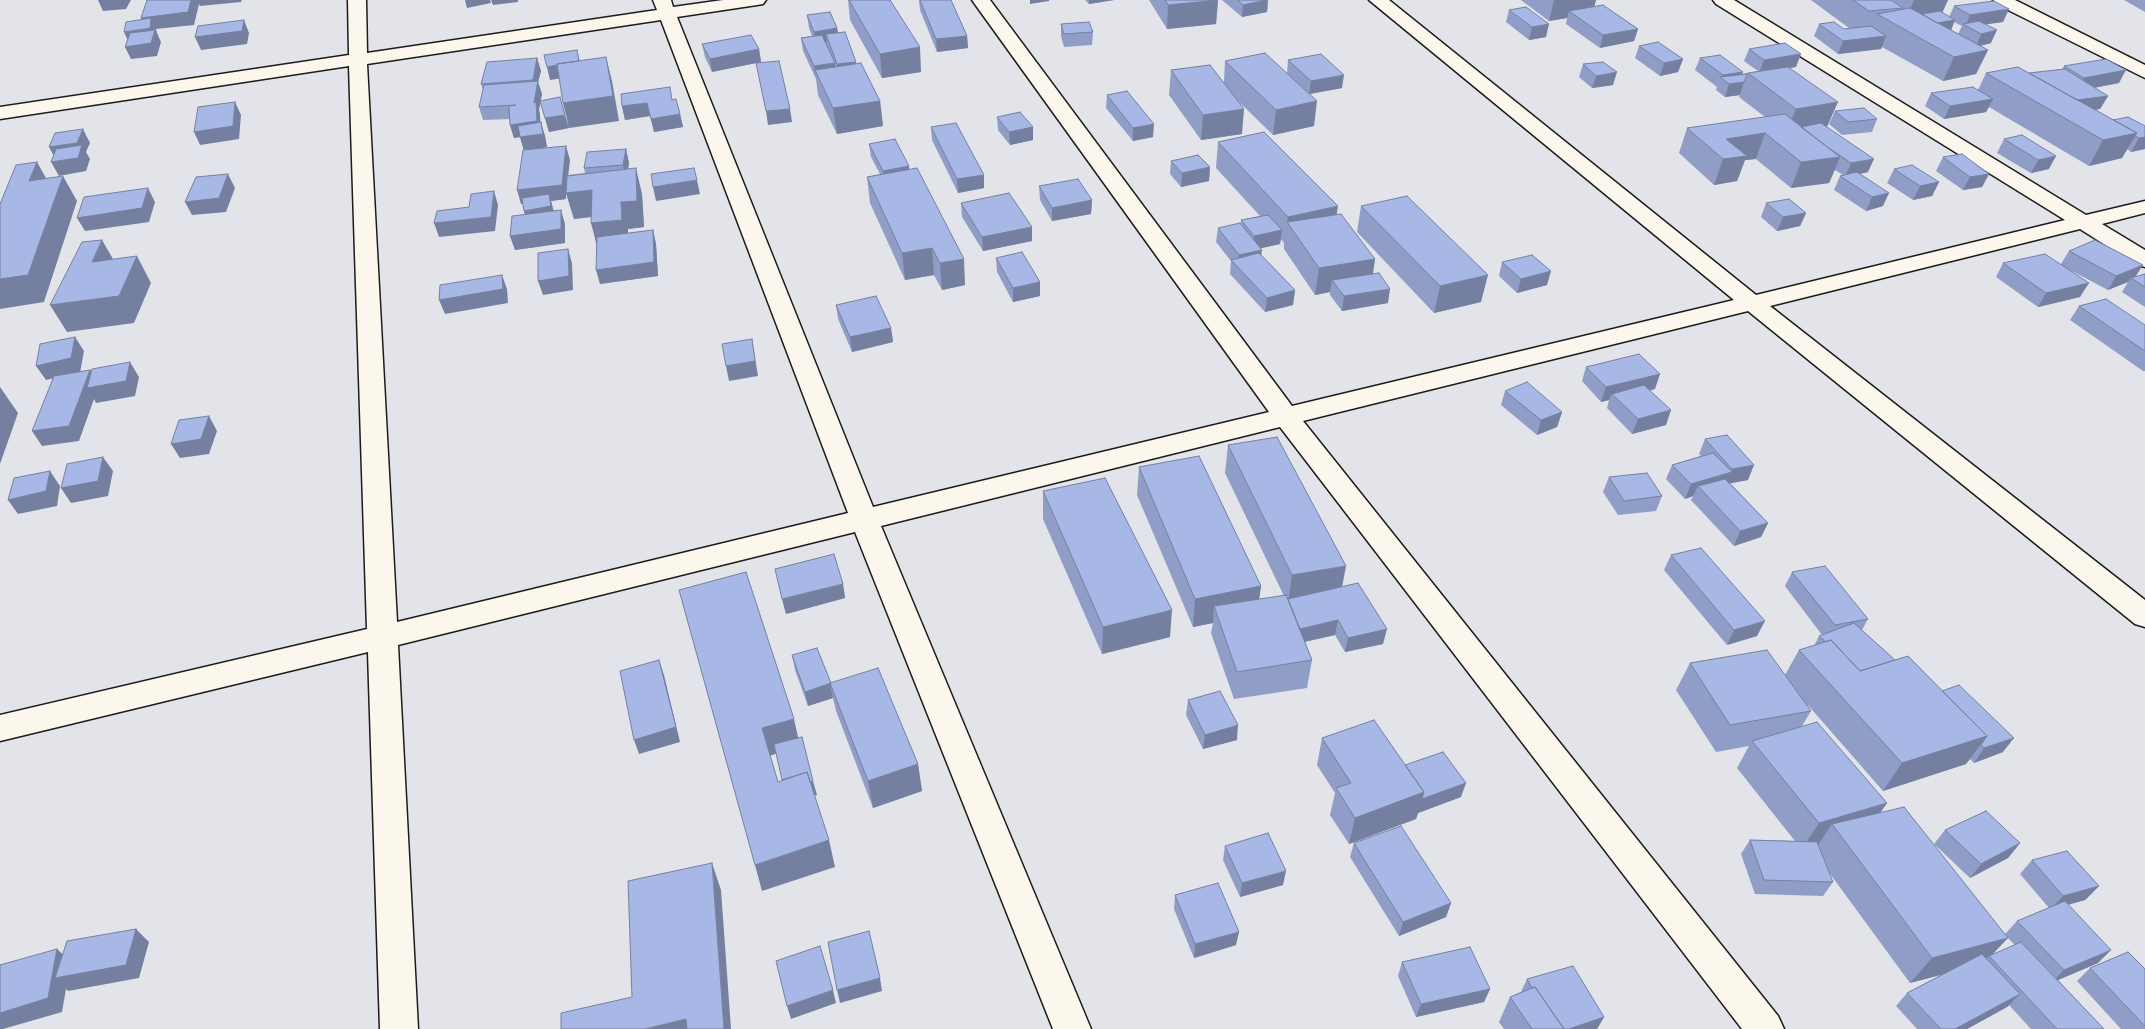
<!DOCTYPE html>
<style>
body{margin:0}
canvas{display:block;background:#e2e4ea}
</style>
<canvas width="2145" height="1029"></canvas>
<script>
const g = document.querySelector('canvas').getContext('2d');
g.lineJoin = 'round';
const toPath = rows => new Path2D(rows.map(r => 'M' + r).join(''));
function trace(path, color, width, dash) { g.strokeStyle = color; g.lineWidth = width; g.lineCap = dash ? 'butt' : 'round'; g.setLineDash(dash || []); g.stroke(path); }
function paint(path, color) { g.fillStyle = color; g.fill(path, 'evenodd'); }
const minor = toPath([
 [348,0,366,0,367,53,657,10,653,0,671,0,673,7,723,0,766,0,763,4,757,5,677,17,873,507,1269,412,972,0,990,0,1292,406,1734,300,1369,0,1389,0,1756,295,2065,220,1716,4,1713,0,1734,0,2086,215,2145,201,2145,213,2102,224,2145,250,2145,267,2137,265,2080,229,1770,306,2145,600,2145,627,2135,624,1748,311,1303,421,1778,1016,1784,1029,1742,1029,1280,427,881,526,1091,1029,1053,1029,855,532,398,645,418,1029,380,1029,368,652,0,741,0,715,367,629,349,66,0,119,0,107,349,55,348,0],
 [661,20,848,513,397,622,367,64,661,20],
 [1993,0,2015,0,2145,65,2145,78,1996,4,1993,0]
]);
trace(minor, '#1c1c1c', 3);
paint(minor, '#fbf7ec');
paint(toPath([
 [848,0,890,0,921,72,882,78,850,20],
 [919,0,951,0,967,36,968,48,937,52,920,10],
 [1085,0,1114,0,1089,4],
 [1149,0,1218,0,1216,24,1167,29],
 [1222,0,1268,0,1267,12,1242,17],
 [1521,0,1596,0,1594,7,1638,29,1634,41,1600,48,1566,24,1567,18,1549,21],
 [1811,0,1948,0,1942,12,1949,17,1954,6,2009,9,2003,22,1986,24,1991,43,1980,46,1988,50,1976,74,1943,81,1882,47,1881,49,1838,54,1814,36,1819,24,1844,29,1849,28],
 [1954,22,1962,26,1958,34,1951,30],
 [2124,0,2145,0,2145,12],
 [1509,10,1546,37,1529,40,1506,22],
 [807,15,837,28,838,32,856,64,880,101,883,126,837,134,818,95,816,79,803,51,801,38,812,36,809,28],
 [1061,24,1093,32,1092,45,1064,47,1061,36],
 [702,44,759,49,761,62,712,72,705,57],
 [1639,46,1683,59,1678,72,1660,76,1635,58],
 [1749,49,1796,67,1789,68,1827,127,1868,172,1860,174,1883,206,1866,211,1834,190,1840,176,1843,175,1835,170,1829,183,1791,188,1756,159,1745,160,1737,181,1714,185,1679,153,1687,128,1765,117,1739,97,1740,95,1725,97,1716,90,1717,87,1695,70,1700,58,1742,74,1758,71,1744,61],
 [537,58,541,71,538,82,542,94,540,101,569,128,549,132,540,101,539,110,540,115,540,122,545,136,547,147,532,149,570,160,568,175,585,173,584,168,626,149,629,163,628,169,642,194,644,227,628,229,628,233,653,230,656,244,658,276,600,284,596,242,591,217,574,219,566,193,566,199,551,201,554,211,565,224,565,243,515,250,510,236,525,215,523,204,521,204,524,150,520,137,514,138,510,125,510,119,483,120,479,107,483,90,481,84],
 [1288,60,1342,88,1310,94,1314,126,1273,135,1235,98,1242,134,1201,140,1169,95,1171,70,1224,82,1225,61,1287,73],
 [1583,64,1613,85,1592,88,1579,77],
 [2064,66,2119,83,2094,88,2108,96,2100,109,2095,110,2113,120,2145,126,2145,149,2131,152,2127,149,2122,158,2089,166,1989,107,1986,112,1944,119,1925,106,1931,93,1978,90,1986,73,2029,73,2062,69],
 [1107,95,1153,137,1133,141,1106,108],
 [672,100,680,114,683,127,654,132,650,116,625,120,622,106],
 [1835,111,1877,119,1872,132,1842,135,1829,124],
 [997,117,1033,127,1033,140,1010,145,998,130],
 [931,127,984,175,984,188,958,193,932,140],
 [2022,135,2049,169,2031,173,1997,153,2004,139],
 [1218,142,1337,215,1375,259,1373,274,1388,303,1342,311,1330,295,1330,292,1315,295,1284,249,1284,243,1281,239,1280,244,1261,248,1261,255,1295,290,1293,305,1265,312,1230,274,1231,261,1216,242,1218,228,1241,225,1241,220,1260,216,1216,168],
 [869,144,909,166,909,169,965,285,942,290,934,275,905,280,870,203,867,177,880,174,871,157],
 [1943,157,1989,174,1982,187,1963,190,1936,171],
 [1171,161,1210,167,1209,181,1181,187,1170,174],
 [1894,169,1939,182,1932,196,1913,200,1887,183],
 [1039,186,1092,200,1091,214,1052,221,1040,200],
 [961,203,1032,241,983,251,962,217],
 [1766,203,1806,213,1800,226,1777,231,1761,217],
 [1361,206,1481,302,1434,313,1357,232],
 [2069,251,2135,277,2145,274,2145,307,2122,292,2128,282,2108,290,2066,268,2080,297,2038,307,1996,277,2003,263,2061,264],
 [996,258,1040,282,1040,296,1013,302,997,272],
 [1502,262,1547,285,1517,293,1499,276],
 [836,305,891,328,893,342,852,352,838,319],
 [2079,306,2145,325,2145,371,2143,371,2070,320],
 [1586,367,1655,389,1650,390,1666,425,1632,434,1607,408,1609,400,1601,402,1582,381],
 [1505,391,1562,412,1557,427,1537,435,1501,405],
 [1705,439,1748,480,1730,483,1768,523,1761,537,1734,546,1691,500,1693,496,1685,499,1666,479,1672,465,1701,456,1699,454],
 [1228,445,1342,587,1383,644,1345,652,1335,635,1305,642,1312,660,1307,688,1234,699,1211,633,1213,623,1193,627,1137,495,1139,467,1261,586,1259,599,1284,596,1225,473],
 [1609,477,1662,496,1656,511,1618,515,1603,492],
 [1043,491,1170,637,1102,654,1043,519],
 [1671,555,1757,636,1727,645,1664,570],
 [775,569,843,584,845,598,786,614],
 [1792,572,1868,619,1862,630,1895,660,2003,752,1974,763,1970,759,1966,764,1883,791,1807,704,1811,711,1802,726,1887,803,1880,813,2005,934,2017,921,2049,908,2020,874,2032,860,2099,886,2085,900,2068,905,2098,963,2058,980,2104,1029,2031,1029,2009,1005,2007,1007,1967,1029,1917,1029,1896,1006,1907,993,1941,975,1910,983,1828,871,1833,882,1823,896,1755,894,1741,854,1750,840,1795,841,1737,768,1749,746,1716,752,1676,690,1690,663,1785,675,1799,650,1814,646,1819,636,1822,635,1785,586],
 [2006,936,2015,945,1993,954],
 [792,655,830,683,918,764,922,791,873,808,836,711,833,698,808,706,795,670],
 [1188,700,1237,740,1203,749,1186,715],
 [1322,738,1405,765,1461,797,1418,813,1416,819,1349,844,1330,815,1335,793,1317,765],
 [1945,830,2020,843,2008,858,1970,878,1934,844],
 [1354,843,1451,903,1446,917,1399,936,1350,857],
 [1225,846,1283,885,1240,897,1223,860],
 [1175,895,1236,945,1194,958,1174,909],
 [1402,962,1490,989,1484,1002,1416,1017,1398,976],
 [2090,968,2145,969,2145,1029,2121,1029,2077,981],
 [1527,979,1604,1017,1597,1029,1504,1029,1499,1022,1510,997,1521,992]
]), '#909dc6');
paint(toPath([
 [98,0,131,0,126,9,103,11],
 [191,0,242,0,241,2,200,6,199,4,194,25,156,29,157,33,161,42,157,56,131,59,125,47,130,45,124,32,146,29,141,18],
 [465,0,490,0,491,3,467,8],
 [491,0,518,0,518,2,493,5],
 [1030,0,1049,0,1049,1,1030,4],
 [1089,0,1114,0,1089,4],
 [1218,0,1216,24,1167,29,1168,5],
 [1268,0,1267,12,1242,17,1243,5],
 [1554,0,1596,0,1592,14,1569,11,1567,18,1549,21],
 [1914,0,1948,0,1939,20,1904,24],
 [2009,9,2003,22,1968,27,1965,26,1970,15],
 [244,20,249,33,247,44,201,50,195,37],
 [1955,20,1950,33,1937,23],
 [1549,24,1546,37,1529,40,1532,27],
 [837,28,839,41,826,34,827,43,816,44,814,32],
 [1638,29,1634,41,1600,48,1603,35],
 [1997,30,1991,43,1976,47,1981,34],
 [967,36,968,48,937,52,936,39],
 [1886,36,1881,49,1838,54,1843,41],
 [920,47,921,72,882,78,880,54],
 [759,49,761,62,712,72,710,59],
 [577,50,583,75,550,80,547,67],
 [1988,50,1976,74,1943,81,1954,57],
 [1801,54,1796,67,1759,73,1764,60],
 [606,57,612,81,619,121,569,128,563,103],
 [537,58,541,71,538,82,542,94,539,110,540,115,541,134,541,122,545,136,547,147,524,151,520,137,527,136,514,138,510,125,534,103,536,91,533,80],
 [1683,59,1678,72,1660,76,1664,63],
 [856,62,858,75,838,77,837,64],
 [835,63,836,76,815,70,816,79,814,66],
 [2126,70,2119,83,2077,91,2084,78],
 [1617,72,1613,85,1592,88,1596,76],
 [1743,72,1739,83,1744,82,1740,95,1725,97,1729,84,1722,78,1723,75],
 [1344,75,1342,88,1309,94,1311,81],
 [2108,96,2100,109,2063,114,2070,101],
 [1993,99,1986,112,1944,119,1950,106],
 [880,101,883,126,837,134,833,108],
 [1317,101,1314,126,1273,135,1276,110],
 [235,102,241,115,239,139,200,145,194,132],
 [1838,102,1827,127,1786,134,1796,109],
 [647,103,650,116,625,120,622,106],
 [790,109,792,122,768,125,766,111],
 [1244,109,1242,134,1201,140,1203,115],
 [680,114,683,127,654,132,651,119],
 [565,115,569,128,549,132,545,118],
 [1154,124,1153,137,1133,141,1133,128],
 [1033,127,1033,140,1010,145,1009,132],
 [83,129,90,143,86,152,90,159,86,171,59,176,51,162,56,160,49,147],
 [1765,133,1756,159,1745,160,1737,181,1714,185,1723,159,1726,139],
 [2137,133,2122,158,2089,166,2103,140],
 [2145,137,2145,149,2131,152,2139,138],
 [566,146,570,160,566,193,592,190,599,216,574,219,566,193,566,199,551,201,555,220,529,225,524,211,550,201,521,204,517,190],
 [626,149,629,163,626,179,623,165],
 [2056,156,2049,169,2031,173,2038,160],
 [1840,157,1829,183,1791,188,1801,162],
 [1874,159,1868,172,1845,177,1851,163],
 [37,162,51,187,29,181],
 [909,166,910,180,885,184,883,171],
 [1210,167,1209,181,1181,187,1182,173],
 [636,168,642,194,644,227,628,229,628,246,598,250,591,223,621,202],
 [228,174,235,188,226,212,192,215,185,202],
 [1989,174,1982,187,1963,190,1970,177],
 [984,175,984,188,958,193,957,179],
 [63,176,77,201,44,302,0,309,0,279],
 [697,180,700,194,656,201,653,187],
 [1939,182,1932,196,1913,200,1920,186],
 [148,188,155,202,149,222,85,231,77,218],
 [494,191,498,205,495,231,439,237,434,223,491,217],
 [1889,193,1883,206,1866,211,1872,197],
 [1092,200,1091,214,1052,221,1052,208],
 [1338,206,1334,232,1287,222,1288,217],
 [561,210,565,224,565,243,515,250,510,236],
 [1806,213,1800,226,1777,231,1783,217],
 [1032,227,1032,241,983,251,982,237],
 [653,230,656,244,658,276,600,284,596,270],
 [1282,230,1280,244,1253,250,1254,236],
 [102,240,117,266,92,262],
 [932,248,934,275,905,280,902,253],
 [568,249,572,263,573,290,543,295,538,281],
 [1262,250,1260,264,1237,267,1239,255],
 [137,256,151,283,134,323,67,332,50,305],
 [964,259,965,285,942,290,940,263],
 [1375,259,1371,285,1332,280,1330,292,1315,295,1319,268],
 [2143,265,2134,279,2131,278,2128,282,2108,290,2116,276],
 [1551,271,1547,285,1517,293,1521,279],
 [502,275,507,289,508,303,445,314,439,300],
 [1488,275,1481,302,1434,313,1440,286],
 [1040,282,1040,296,1013,302,1013,288],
 [2089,283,2080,297,2038,307,2046,293],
 [1390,289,1388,303,1342,311,1344,296],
 [1295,290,1293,305,1265,312,1267,298],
 [891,328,893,342,852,352,850,337],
 [75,337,84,351,80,373,46,380,36,366],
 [752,339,758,376,729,381,726,366],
 [130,362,139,377,135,396,96,403,94,399,79,441,42,446,32,431,90,370,99,384],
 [1660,374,1655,389,1616,398,1612,394,1609,400,1601,402,1606,387],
 [0,387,18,413,0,464],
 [1671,410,1666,425,1632,434,1638,419],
 [1562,412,1557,427,1537,435,1541,420],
 [209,416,217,431,209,454,180,458,171,444],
 [103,457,113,471,108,496,71,503,61,488],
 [1754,465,1748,480,1727,484,1698,486,1693,496,1685,499,1691,484,1731,472,1732,469],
 [50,471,60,486,57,506,18,514,8,500],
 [1768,523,1761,537,1734,546,1740,531],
 [1346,566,1341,593,1288,603,1292,575],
 [843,584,845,598,786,614,782,599],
 [1261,586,1257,614,1214,606,1213,623,1193,627,1195,599],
 [1172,610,1170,637,1102,654,1103,627],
 [1338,620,1335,635,1294,644,1296,629],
 [1765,621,1757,636,1727,645,1734,630],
 [1387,629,1383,644,1345,652,1348,638],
 [659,660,664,675,680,742,639,754,634,740],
 [830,684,833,698,808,706,805,692],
 [794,719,800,746,769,756,762,728],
 [1238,725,1237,740,1203,749,1205,735],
 [1987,736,1966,764,1883,791,1902,763],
 [2014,738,2003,752,1974,763,1984,748],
 [918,764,922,791,873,808,868,781],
 [813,781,817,795,787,804,784,790],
 [1466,783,1461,797,1418,813,1416,819,1349,844,1355,818,1424,792],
 [1887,803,1868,830,1832,824,1818,845,1801,850,1819,823],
 [829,840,835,867,762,891,755,865],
 [2020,843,2008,858,1970,878,1981,864],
 [712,863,721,890,731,1029,724,1029],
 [1286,871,1283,885,1240,897,1242,883],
 [2099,886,2085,900,2050,909,2063,896],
 [1451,903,1446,917,1399,936,1403,922],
 [136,929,149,942,139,978,68,991,66,989,62,1012,3,1029,0,1029,0,1013,57,949,71,962],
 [1239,932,1236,945,1194,958,1195,944],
 [2008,938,1990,957,1989,956,1981,964,1910,983,1932,958],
 [2111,950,2098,963,2051,983,2064,970],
 [880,978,882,991,840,1003,837,990],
 [1490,989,1484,1002,1416,1017,1421,1004],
 [833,990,836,1003,791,1019,787,1006],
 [2020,994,2007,1007,1967,1029,1955,1029],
 [1604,1017,1597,1029,1569,1029],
 [686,1019,690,1029,645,1029]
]), '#7580a1');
const building = toPath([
 [147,0,191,0,188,12,141,18,147,0],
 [849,0,890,0,920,47,880,54,849,0],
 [920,0,951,0,967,36,936,39,920,0],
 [1165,0,1218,0,1168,5,1165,0],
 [1238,0,1266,0,1243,5,1238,0],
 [1853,0,1891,0,1903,8,1869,11,1853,0],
 [1994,1,2009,9,1970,15,1954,6,1994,1],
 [1603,5,1638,29,1603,35,1569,11,1603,5],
 [1526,7,1549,24,1532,27,1509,10,1526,7],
 [1910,8,1988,50,1954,57,1877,14,1910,8],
 [1940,11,1955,20,1937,23,1922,14,1940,11],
 [830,12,837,28,814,32,807,15,830,12],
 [151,18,150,28,124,32,126,22,151,18],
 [244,20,242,31,195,37,198,26,244,20],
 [1979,21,1997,30,1981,34,1963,24,1979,21],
 [1089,22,1093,32,1064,34,1061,24,1089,22],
 [1834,22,1844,29,1871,26,1886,36,1843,41,1819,24,1834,22],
 [155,30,151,43,125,47,130,33,155,30],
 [845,32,856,62,837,64,826,34,845,32],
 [751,35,759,49,710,59,702,44,751,35],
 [822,35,835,63,814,66,801,38,822,35],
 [1658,42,1683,59,1664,63,1639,46,1658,42],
 [1785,43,1801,54,1764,60,1749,49,1785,43],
 [577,50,579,61,557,64,557,65,547,67,544,55,577,50],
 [1265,53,1317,101,1276,110,1225,61,1265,53],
 [1321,54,1344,75,1311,81,1288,60,1321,54],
 [1720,55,1743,72,1723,75,1700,58,1720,55],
 [606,57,613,96,563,103,557,64,606,57],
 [537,58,533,80,481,84,487,62,537,58],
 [2106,59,2126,70,2084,78,2064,66,2106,59],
 [779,61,790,109,766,111,756,63,779,61],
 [1603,62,1617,72,1596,76,1583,64,1603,62],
 [861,63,880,101,833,108,815,70,861,63],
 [1210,65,1244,109,1203,115,1171,70,1210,65],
 [1788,67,1838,102,1796,109,1748,73,1788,67],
 [2018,67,2137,133,2103,140,1986,73,2018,67],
 [2065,69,2108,96,2077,100,2029,73,2065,69],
 [1747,74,1744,82,1729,84,1720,77,1747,74],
 [538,81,534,103,536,102,537,121,510,125,509,106,516,105,479,107,484,85,538,81],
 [670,87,672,100,676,99,680,114,651,119,647,103,622,106,621,94,670,87],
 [1973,87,1993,99,1950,106,1931,93,1973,87],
 [1127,91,1154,124,1133,128,1107,95,1127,91],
 [560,97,565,115,545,118,540,101,560,97],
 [235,102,233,126,194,132,198,107,235,102],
 [1864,108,1877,119,1848,122,1835,111,1864,108],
 [1020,112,1033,127,1009,132,997,117,1020,112],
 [1785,114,1840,157,1801,162,1765,133,1726,139,1747,156,1723,159,1687,128,1785,114],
 [2128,117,2145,126,2145,137,2139,138,2135,136,2137,133,2113,120,2128,117],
 [541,122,543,134,520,137,518,126,541,122],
 [956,123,984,175,957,179,931,127,956,123],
 [1821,123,1874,159,1851,163,1826,146,1801,127,1821,123],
 [83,129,77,143,49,147,55,133,83,129],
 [1264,132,1338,206,1288,217,1218,142,1264,132],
 [2022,135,2056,156,2038,160,2004,139,2022,135],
 [895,139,909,166,883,171,869,144,895,139],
 [82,145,78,158,51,162,56,149,82,145],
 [566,146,562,185,517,190,523,150,566,146],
 [626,149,623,165,584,168,587,152,626,149],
 [1962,154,1989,174,1970,177,1943,157,1962,154],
 [1198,155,1210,167,1182,173,1171,161,1198,155],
 [37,162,29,181,63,176,28,275,0,279,0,204,16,165,37,162],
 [1912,165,1939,182,1920,186,1894,169,1912,165],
 [636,168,637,201,621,202,622,220,591,223,592,190,566,193,567,176,636,168],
 [694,168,697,180,653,187,651,174,694,168],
 [917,168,964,259,940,263,932,248,902,253,867,177,917,168],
 [1857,172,1889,193,1872,197,1840,176,1857,172],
 [228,174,219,198,185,202,196,177,228,174],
 [1078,179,1092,200,1052,208,1039,186,1078,179],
 [148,188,142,208,77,218,84,197,148,188],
 [494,191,491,217,434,223,437,211,469,207,471,194,494,191],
 [1009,193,1032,227,982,237,961,203,1009,193],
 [549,194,551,206,524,211,522,198,549,194],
 [1407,196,1488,275,1440,286,1361,206,1407,196],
 [1789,199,1806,213,1783,217,1766,203,1789,199],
 [561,210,561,229,510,236,512,216,561,210],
 [1341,214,1375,259,1319,268,1287,222,1341,214],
 [1268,215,1282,230,1254,236,1241,220,1268,215],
 [1240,223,1262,250,1239,255,1218,228,1240,223],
 [653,230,654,262,596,270,597,237,653,230],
 [102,240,92,262,137,256,119,296,50,305,82,242,102,240],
 [2095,240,2143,265,2116,276,2069,251,2095,240],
 [568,249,569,276,538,281,538,253,568,249],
 [1022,252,1040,282,1013,288,996,258,1022,252],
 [1259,253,1295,290,1267,298,1231,260,1259,253],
 [2045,254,2089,283,2046,293,2003,263,2045,254],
 [1532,255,1551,271,1521,279,1502,262,1532,255],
 [1379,273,1390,289,1344,296,1332,280,1379,273],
 [2145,274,2145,287,2131,278,2145,274],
 [502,275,503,289,439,300,440,285,502,275],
 [876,296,891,328,850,337,836,305,876,296],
 [2106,299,2145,325,2145,351,2079,306,2106,299],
 [75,337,71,358,36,366,40,344,75,337],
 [752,339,755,361,726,366,722,344,752,339],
 [1639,354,1660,374,1606,387,1586,367,1639,354],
 [130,362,126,381,87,388,92,369,130,362],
 [90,370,69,426,32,431,54,376,90,370],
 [1527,382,1562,412,1541,420,1505,391,1527,382],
 [1644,385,1671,410,1638,419,1612,394,1644,385],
 [209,416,201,439,171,444,179,420,209,416],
 [1727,435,1754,465,1732,469,1705,439,1727,435],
 [1277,437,1346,566,1292,575,1228,445,1277,437],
 [1713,453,1732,472,1691,484,1672,465,1713,453],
 [1199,456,1261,586,1195,599,1139,467,1199,456],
 [103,457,98,481,61,488,67,464,103,457],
 [50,471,46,491,8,500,14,478,50,471],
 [1647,473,1662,496,1624,501,1609,477,1647,473],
 [1105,478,1172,610,1103,627,1043,491,1105,478],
 [1725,479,1768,523,1740,531,1698,486,1725,479],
 [1701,548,1765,621,1734,630,1671,555,1701,548],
 [834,554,843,584,782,599,775,569,834,554],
 [1825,566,1868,619,1835,625,1792,572,1825,566],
 [746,572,794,719,762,728,778,782,807,772,829,840,755,865,679,590,746,572],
 [1358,583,1387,629,1348,638,1338,620,1300,629,1288,599,1358,583],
 [1286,595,1312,660,1237,672,1214,606,1286,595],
 [1854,623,1895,660,1860,671,1831,640,1826,642,1819,636,1854,623],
 [1831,640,1860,671,1908,656,1987,736,1902,763,1799,650,1831,640],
 [817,648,831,683,805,692,792,655,817,648],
 [1767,650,1811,711,1730,725,1690,663,1767,650],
 [659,660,676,727,634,740,620,671,659,660],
 [878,668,918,764,868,781,830,683,878,668],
 [1959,685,2014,738,1984,748,1981,745,1987,736,1942,691,1959,685],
 [1220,691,1238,725,1205,735,1188,700,1220,691],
 [1374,720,1424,792,1355,818,1336,788,1351,783,1322,738,1374,720],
 [1817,722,1887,803,1819,823,1752,741,1817,722],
 [802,737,813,781,810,782,807,772,782,780,774,744,802,737],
 [1443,752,1466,783,1422,799,1424,792,1405,765,1443,752],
 [1904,807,2008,938,1932,958,1832,824,1904,807],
 [1986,811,2020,843,1981,864,1945,830,1986,811],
 [1401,826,1451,903,1403,922,1354,843,1401,826],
 [1268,833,1286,871,1242,883,1225,846,1268,833],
 [1750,840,1817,842,1833,882,1764,880,1750,840],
 [2067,851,2099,886,2063,896,2032,860,2067,851],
 [712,863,724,1029,687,1029,686,1019,645,1029,561,1029,561,1013,632,997,628,881,712,863],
 [1218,883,1239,932,1195,944,1175,895,1218,883],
 [2065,901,2111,950,2064,970,2017,921,2065,901],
 [136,929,126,965,55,978,67,941,136,929],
 [869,931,880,978,837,990,828,942,869,931],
 [2021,942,2104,1029,2057,1029,1989,956,2021,942],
 [820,946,833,990,787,1006,776,961,820,946],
 [1470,947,1490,989,1421,1004,1402,962,1470,947],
 [57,949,48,998,0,1013,0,965,57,949],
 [2128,952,2145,969,2145,1026,2090,968,2128,952],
 [1982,954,2020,994,1955,1029,1941,1029,1907,993,1982,954],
 [1573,966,1604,1017,1569,1029,1564,1029,1535,987,1532,988,1527,979,1573,966],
 [1535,987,1564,1029,1532,1029,1510,997,1535,987]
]);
paint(building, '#a7b7e6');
trace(building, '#7580a1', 1);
</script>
